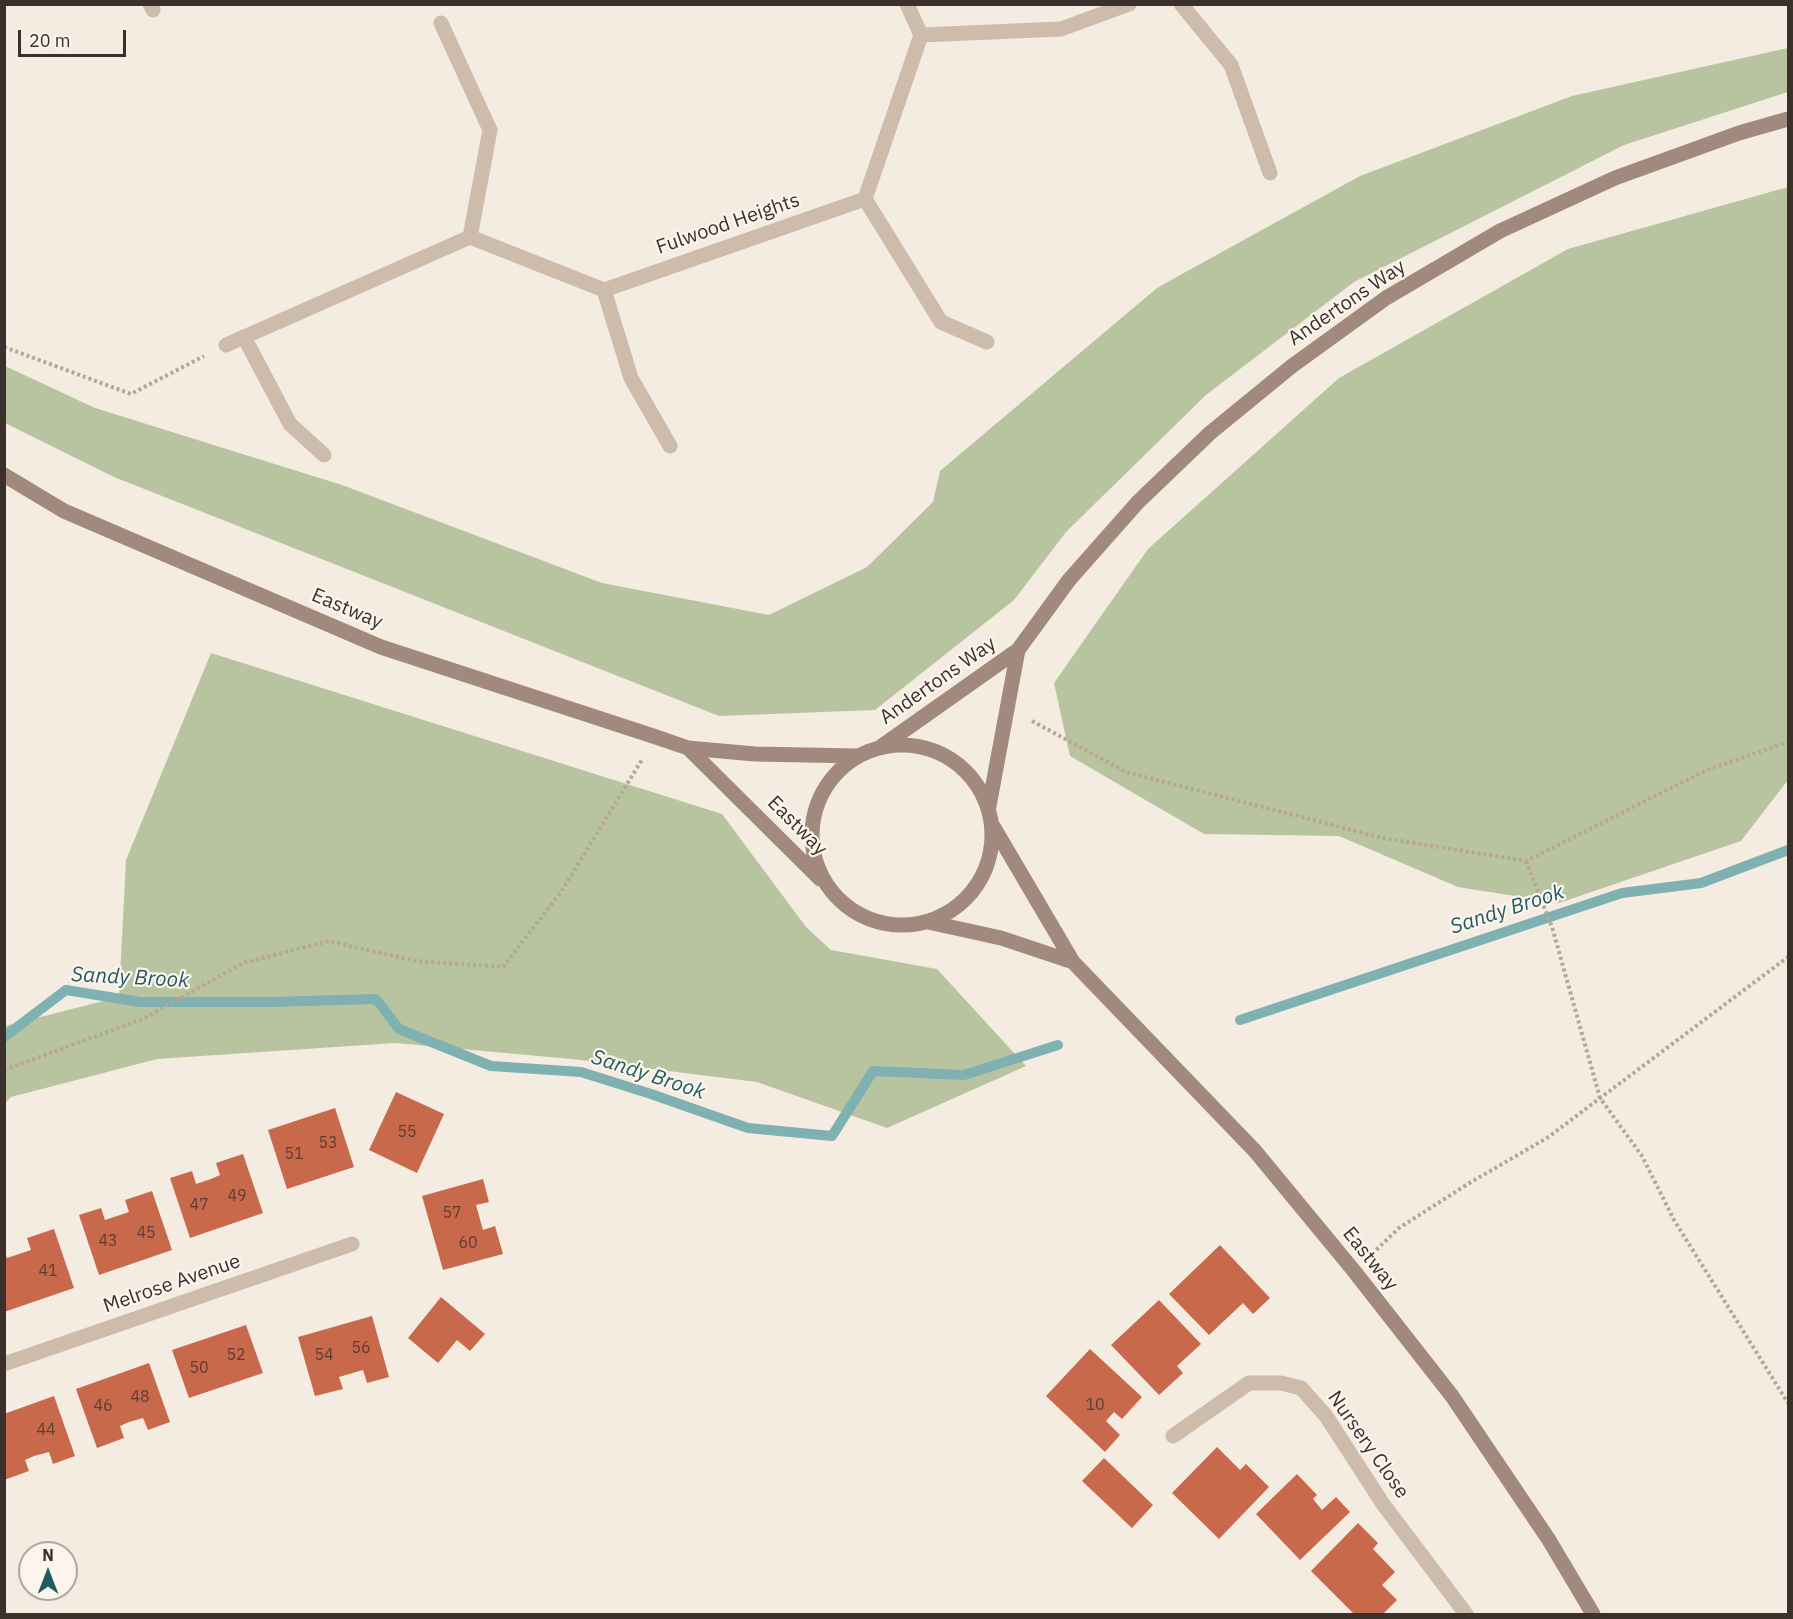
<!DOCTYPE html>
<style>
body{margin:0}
#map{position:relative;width:1793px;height:1619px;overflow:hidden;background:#f4ebe1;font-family:"IBM Plex Sans",sans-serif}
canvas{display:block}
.frame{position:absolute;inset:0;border:6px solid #3b302b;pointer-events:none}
.north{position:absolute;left:18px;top:1541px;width:60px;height:60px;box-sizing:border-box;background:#fbf5ee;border:2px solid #aea6a0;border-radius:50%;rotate:0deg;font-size:16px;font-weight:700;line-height:24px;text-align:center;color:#3b302b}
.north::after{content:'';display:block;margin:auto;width:21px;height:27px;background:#1f5a5e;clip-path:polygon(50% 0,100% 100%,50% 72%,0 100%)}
.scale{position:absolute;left:18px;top:30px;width:108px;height:27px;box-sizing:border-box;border:3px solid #3b302b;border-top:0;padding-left:8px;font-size:18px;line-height:21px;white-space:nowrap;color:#3b302b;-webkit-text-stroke:4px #fbf5ee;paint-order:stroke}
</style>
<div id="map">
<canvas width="1793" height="1619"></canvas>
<div class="frame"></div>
<div class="north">N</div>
<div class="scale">20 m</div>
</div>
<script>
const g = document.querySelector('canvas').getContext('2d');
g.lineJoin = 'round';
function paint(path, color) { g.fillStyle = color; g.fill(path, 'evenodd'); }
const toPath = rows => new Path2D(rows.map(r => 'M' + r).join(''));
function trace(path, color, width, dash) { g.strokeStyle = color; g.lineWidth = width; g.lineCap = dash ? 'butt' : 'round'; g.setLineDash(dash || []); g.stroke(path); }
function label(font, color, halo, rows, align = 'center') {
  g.font = font + ' "IBM Plex Sans",sans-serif'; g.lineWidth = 4.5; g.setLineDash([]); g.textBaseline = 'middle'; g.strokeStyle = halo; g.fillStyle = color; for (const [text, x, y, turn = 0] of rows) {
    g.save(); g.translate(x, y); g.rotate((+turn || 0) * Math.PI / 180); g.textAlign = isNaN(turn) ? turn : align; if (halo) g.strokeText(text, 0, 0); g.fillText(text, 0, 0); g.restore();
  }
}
paint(toPath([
 [1788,48,1788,92,1624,145,1354,282,1206,395,1066,532,1014,600,875,710,719,716,114,477,5,423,5,366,95,408,342,485,602,583,769,615,867,567,933,502,940,471,1157,288,1182,274,1360,176,1572,96],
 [1788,187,1788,780,1741,841,1559,903,1458,887,1339,836,1204,834,1070,756,1054,683,1148,549,1339,378,1568,249],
 [211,653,722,814,806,927,831,950,937,969,1026,1066,887,1128,757,1082,572,1059,395,1043,157,1059,11,1097,5,1103,5,1026,119,997,126,860]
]), '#b8c4a0');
trace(toPath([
 [1240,1020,1622,893,1701,883,1788,850],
 [4,1037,66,990,140,1002,271,1002,376,999,399,1029,491,1066,581,1072,651,1094,748,1128,832,1136,873,1071,964,1075,1058,1045]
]), '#7fb0b2', 10);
paint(toPath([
 [396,1092,444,1114,417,1173,369,1150],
 [335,1108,354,1167,287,1189,268,1130],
 [243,1154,263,1213,190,1238,170,1178,192,1171,196,1184,211,1179,220,1175,216,1163],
 [483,1179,489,1202,476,1205,483,1230,495,1226,503,1254,443,1270,422,1196],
 [152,1191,172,1250,99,1275,79,1215,101,1208,105,1220,129,1212,125,1200],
 [54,1229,74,1288,4,1312,4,1252,7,1258,31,1250,27,1238],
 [1220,1245,1270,1298,1253,1314,1243,1303,1209,1335,1169,1294],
 [441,1297,485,1334,470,1351,457,1340,438,1363,408,1338],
 [1159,1300,1201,1344,1177,1366,1183,1373,1159,1395,1111,1345],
 [372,1316,389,1377,367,1383,363,1370,339,1377,343,1389,315,1396,298,1337],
 [246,1325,263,1373,189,1398,172,1350],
 [1090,1349,1142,1397,1122,1419,1114,1412,1106,1421,1120,1435,1105,1452,1046,1396],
 [149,1363,170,1422,148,1430,143,1418,129,1422,120,1426,124,1438,97,1448,76,1389],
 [54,1396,75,1456,53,1464,49,1452,34,1456,25,1460,29,1471,4,1480,4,1414],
 [1217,1447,1240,1470,1246,1464,1269,1487,1219,1539,1172,1493],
 [1104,1458,1153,1505,1132,1528,1082,1481],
 [1297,1474,1317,1495,1313,1499,1322,1510,1336,1497,1350,1512,1300,1560,1256,1514],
 [1358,1523,1378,1543,1373,1549,1395,1572,1382,1585,1397,1600,1383,1614,1354,1614,1311,1571]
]), '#c8694b');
trace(toPath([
 [4,347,131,394,204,356],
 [1032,721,1126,772,1383,838,1526,861,1707,770,1788,742],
 [1526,861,1552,927,1600,1098,1642,1156,1674,1220,1788,1403],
 [4,1070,143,1019,243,963,329,941,415,961,503,967,561,892,643,758],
 [1372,1254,1399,1228,1471,1182,1547,1138,1788,957]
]), '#b9a596', 4, [3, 3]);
trace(toPath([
 [244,337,290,424,324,455]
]), '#cdbbac', 15);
trace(toPath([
 [150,4,153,10],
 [1181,4,1231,65,1270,173],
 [441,23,490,130,470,237],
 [921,35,1061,29,1129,4],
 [865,199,941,322,987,342],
 [604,290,631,378,670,446],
 [226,345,470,237,604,290,865,199,921,35,907,4],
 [4,1364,352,1244],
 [1173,1436,1249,1383,1281,1383,1301,1388,1326,1416,1383,1504,1466,1614]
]), '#cdbbac', 15);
trace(toPath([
 [4,475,64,511,381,647,656,737,688,748,755,754,857,756],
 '812 835a90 90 0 1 1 180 0a90 90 0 1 1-180 0Z',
 [882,746,1018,650,1069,580,1138,502,1210,433,1292,366,1386,298,1500,231,1615,178,1739,133,1788,119],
 [688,748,820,879],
 [989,806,1018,650],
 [993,826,1073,962,1255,1151,1354,1271,1452,1396,1549,1540,1593,1614],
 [928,922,1001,938,1073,962]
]), '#a18a7d', 15);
label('16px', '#5e3e33', null, [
 ["55",407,1132],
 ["53",328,1143],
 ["51",294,1154],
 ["49",237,1196],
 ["47",199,1205],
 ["57",452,1213],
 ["45",146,1233],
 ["43",108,1241],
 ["60",468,1243],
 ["41",48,1271],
 ["56",361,1348],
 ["52",236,1355],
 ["54",324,1355],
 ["50",199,1368],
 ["48",140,1397],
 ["10",1095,1405],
 ["46",103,1406],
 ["44",46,1430]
]);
label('20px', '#3b302b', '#fbf5ee', [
 ["Fulwood Heights",728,224,-19],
 ["Andertons Way",1347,303,-34],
 ["Eastway",347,609,23],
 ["Andertons Way",938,681,-35],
 ["Eastway",797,826,45],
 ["Eastway",1370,1259,51],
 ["Melrose Avenue",172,1284,-19],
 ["Nursery Close",1368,1445,55]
]);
label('italic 21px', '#1f5a5e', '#fbf5ee', [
 ["Sandy Brook",1507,910,-18],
 ["Sandy Brook",130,978,3],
 ["Sandy Brook",648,1075,18]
]);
</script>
